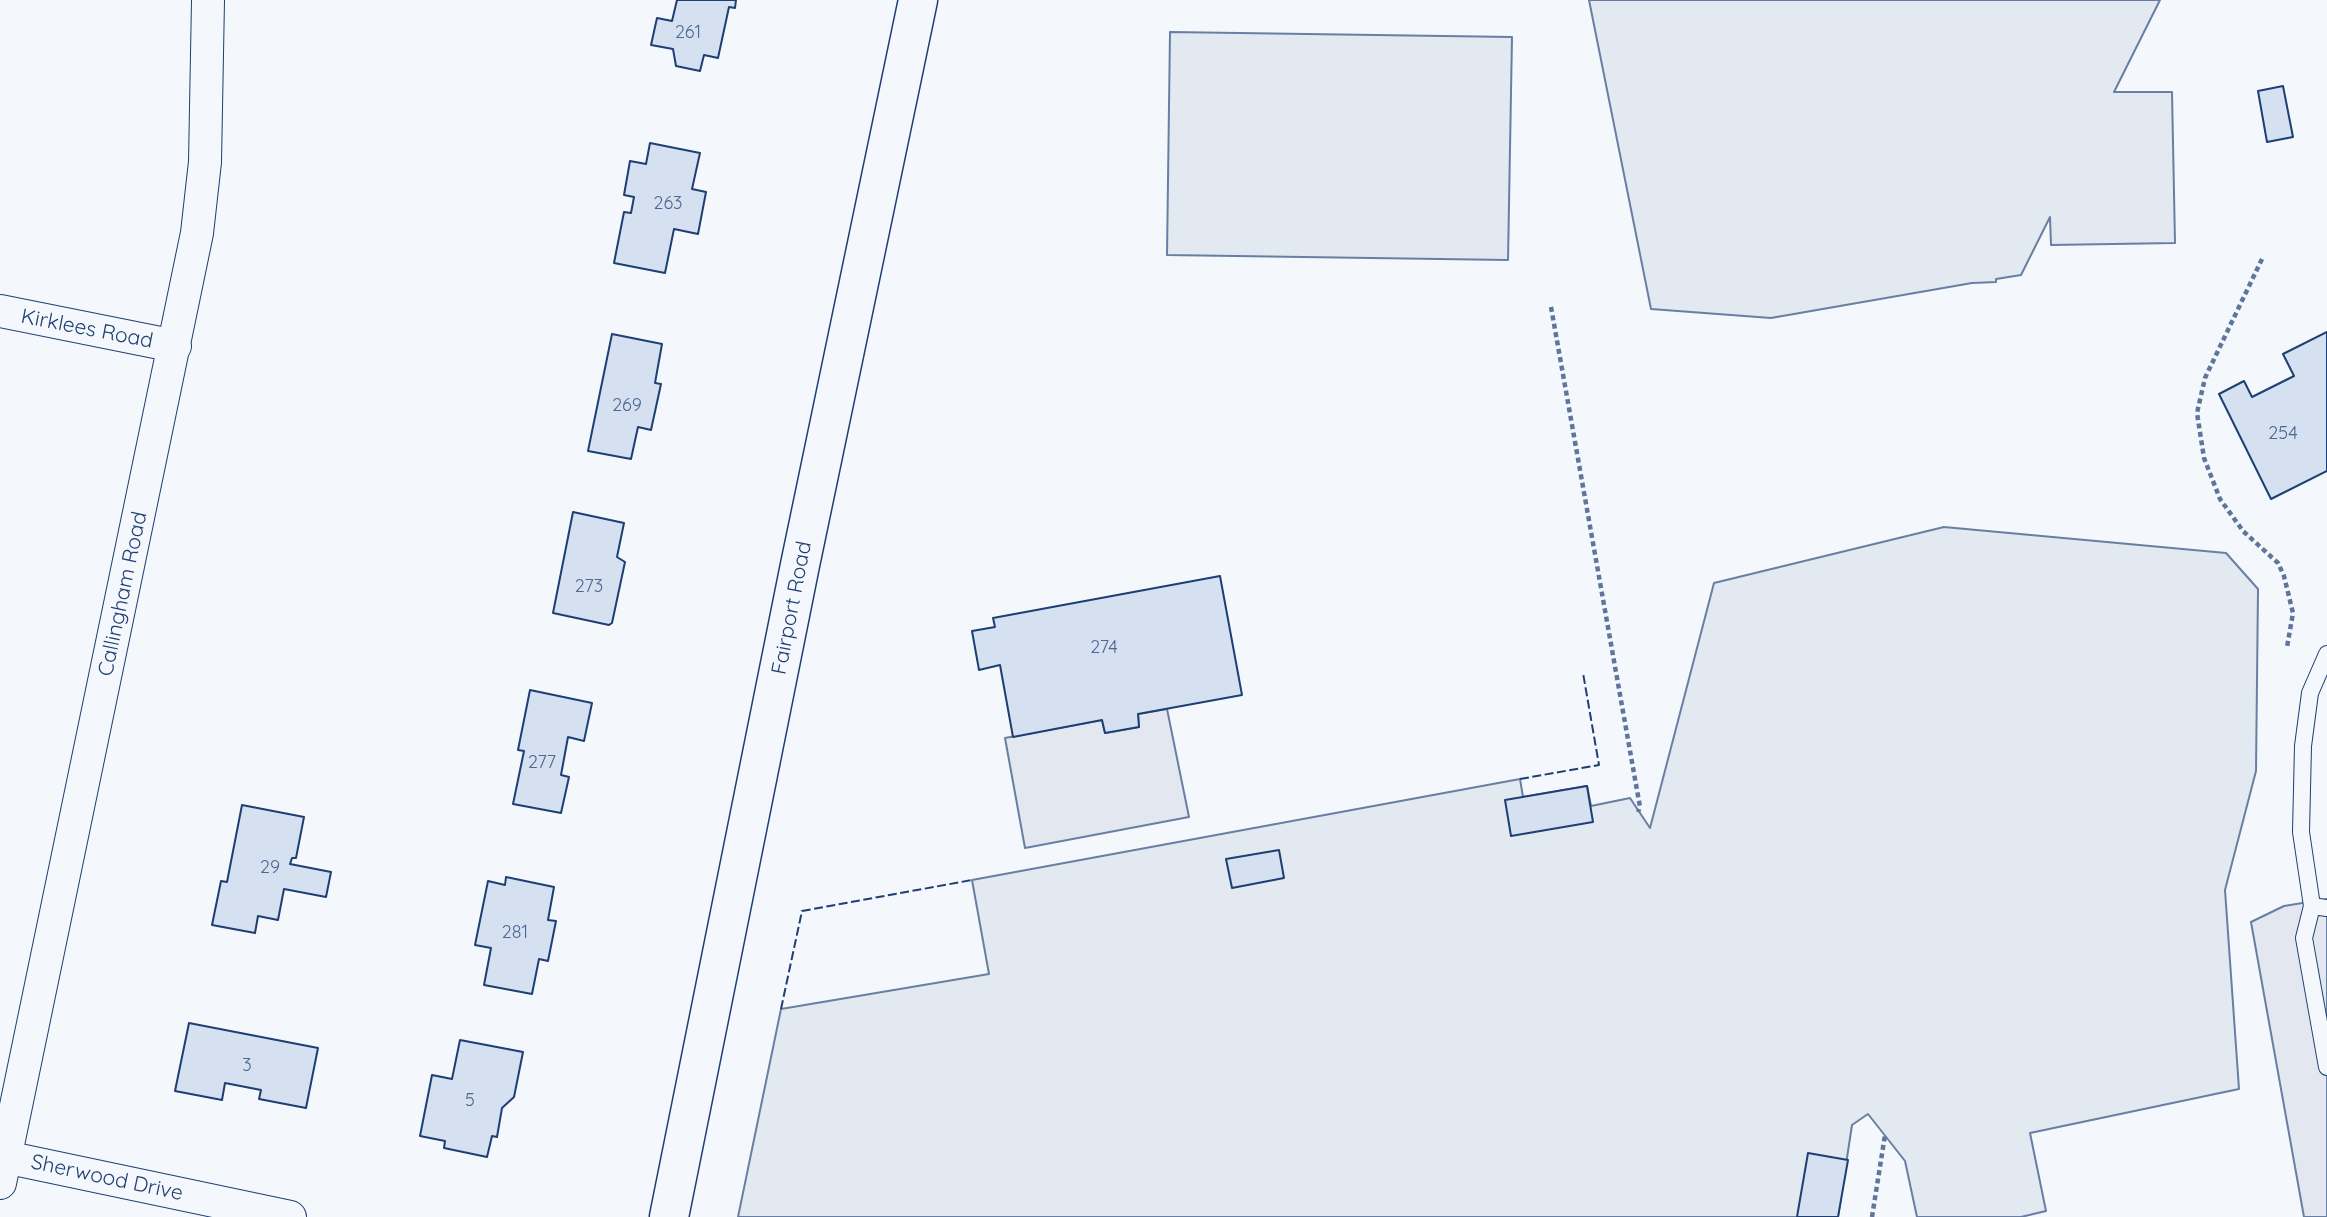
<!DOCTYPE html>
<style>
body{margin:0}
canvas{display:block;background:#f4f7fb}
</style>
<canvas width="2327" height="1217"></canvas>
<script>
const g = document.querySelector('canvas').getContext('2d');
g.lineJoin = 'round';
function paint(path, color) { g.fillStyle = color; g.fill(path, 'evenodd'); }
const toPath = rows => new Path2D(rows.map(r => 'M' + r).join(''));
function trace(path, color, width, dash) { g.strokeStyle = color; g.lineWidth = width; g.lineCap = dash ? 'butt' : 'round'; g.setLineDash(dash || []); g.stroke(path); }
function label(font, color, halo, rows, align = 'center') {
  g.font = font + ' Quicksand,sans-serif'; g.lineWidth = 5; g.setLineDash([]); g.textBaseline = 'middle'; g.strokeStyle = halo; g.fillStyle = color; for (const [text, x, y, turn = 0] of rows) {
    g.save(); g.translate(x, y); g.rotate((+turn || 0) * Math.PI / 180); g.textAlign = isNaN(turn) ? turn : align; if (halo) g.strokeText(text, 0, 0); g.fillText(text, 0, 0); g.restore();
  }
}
const green = toPath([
 [1589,0,2160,0,2114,92,2172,92,2175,243,2051,245,2050,217,2021,275,1996,279,1996,282,1972,283,1771,318,1651,309,1589,0],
 [1170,32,1512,37,1508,260,1167,255,1170,32],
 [1944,527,2226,553,2258,589,2256,771,2225,890,2239,1089,2030,1133,2046,1211,2021,1217,1917,1217,1905,1161,1868,1114,1852,1125,1838,1217,738,1217,781,1009,989,974,972,880,1520,779,1523,797,1587,786,1591,806,1630,798,1650,828,1714,583,1944,527]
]);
paint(green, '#e3e9f0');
trace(green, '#687fa3', 2);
const parking = toPath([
 [1167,709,1189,817,1025,848,1005,738,1102,720,1105,733,1139,727,1138,714,1167,709],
 [2327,899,2327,1217,2304,1217,2251,922,2284,906,2327,899]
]);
paint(parking, '#e3e8f0');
trace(parking, '#687fa3', 2);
const building = toPath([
 [677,0,736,0,735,8,729,7,718,58,704,55,700,71,676,66,673,49,651,45,657,18,672,21,677,0],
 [2283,86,2293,137,2267,142,2258,91,2283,86],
 [650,143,700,153,692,189,706,192,698,234,674,229,665,273,614,263,624,212,631,213,634,197,624,195,630,161,646,164,650,143],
 [2327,332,2327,471,2271,499,2219,394,2244,381,2252,397,2294,376,2283,354,2327,332],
 [612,334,662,344,655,383,661,384,651,430,638,427,631,459,588,451,612,334],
 [573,512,624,523,617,557,625,562,612,623,609,625,553,613,573,512],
 [1220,576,1242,695,1138,714,1139,727,1105,733,1102,720,1013,737,1000,665,979,670,972,631,995,627,993,618,1220,576],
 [530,690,592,703,584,741,568,737,561,775,569,777,561,813,513,804,524,751,518,750,530,690],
 [1587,786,1593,822,1511,836,1505,800,1587,786],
 [242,805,304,817,296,858,292,858,290,864,331,872,326,897,284,889,278,920,258,916,255,933,212,925,221,881,227,882,242,805],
 [1279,850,1284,878,1232,888,1226,859,1279,850],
 [506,877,554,887,548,920,556,921,548,961,539,959,532,994,484,985,491,948,475,945,488,881,505,885,506,877],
 [189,1023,318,1048,306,1108,259,1099,261,1090,225,1083,222,1100,175,1091,189,1023],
 [460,1040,523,1052,514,1097,502,1108,497,1137,492,1136,487,1157,444,1148,445,1141,420,1136,432,1075,452,1079,460,1040],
 [1808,1153,1848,1160,1838,1217,1797,1217,1808,1153]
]);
paint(building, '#d5e0f0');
trace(building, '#1d3f73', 2);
const lane = toPath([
 [2327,654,2310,693,2303,746,2301,832,2312,906,2327,908],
 [2312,906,2304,938,2327,1067]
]);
const street = toPath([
 [0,311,175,346],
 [5,1157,290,1217],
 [0,1183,197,233,205,162,208,0]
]);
const primary = toPath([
 [669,1217,800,565,918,0]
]);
trace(lane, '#1d3f73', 18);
trace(street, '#1d3f73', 34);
trace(primary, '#1d3f73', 41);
trace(toPath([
 [2262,259,2205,378,2197,413,2204,458,2220,499,2243,531,2278,563,2284,576,2293,613,2287,647],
 [1551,307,1640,807,1638,812],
 [1872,1217,1885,1135]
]), '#5e769c', 4.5, [5, 3.5]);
trace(lane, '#f4f7fb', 16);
trace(street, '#f4f7fb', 32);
trace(primary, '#f4f7fb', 38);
trace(toPath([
 [1520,779,1599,765,1583,673],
 [781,1009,802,911,972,880]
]), '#1d3f73', 2, [9, 3.5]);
label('18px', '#4b6792', null, [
 ["261",688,33],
 ["263",668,204],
 ["269",627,406],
 ["254",2283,434],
 ["273",589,587],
 ["274",1104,648],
 ["277",542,763],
 ["29",270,868],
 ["281",515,933],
 ["3",247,1066],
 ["5",470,1101]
]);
label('21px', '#1d3f73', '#f4f7fb', [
 ["Kirklees Road",87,329,11],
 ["Callingham Road",123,594,-78],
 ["Fairport Road",792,608,-79],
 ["Sherwood Drive",107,1178,12]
]);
</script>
